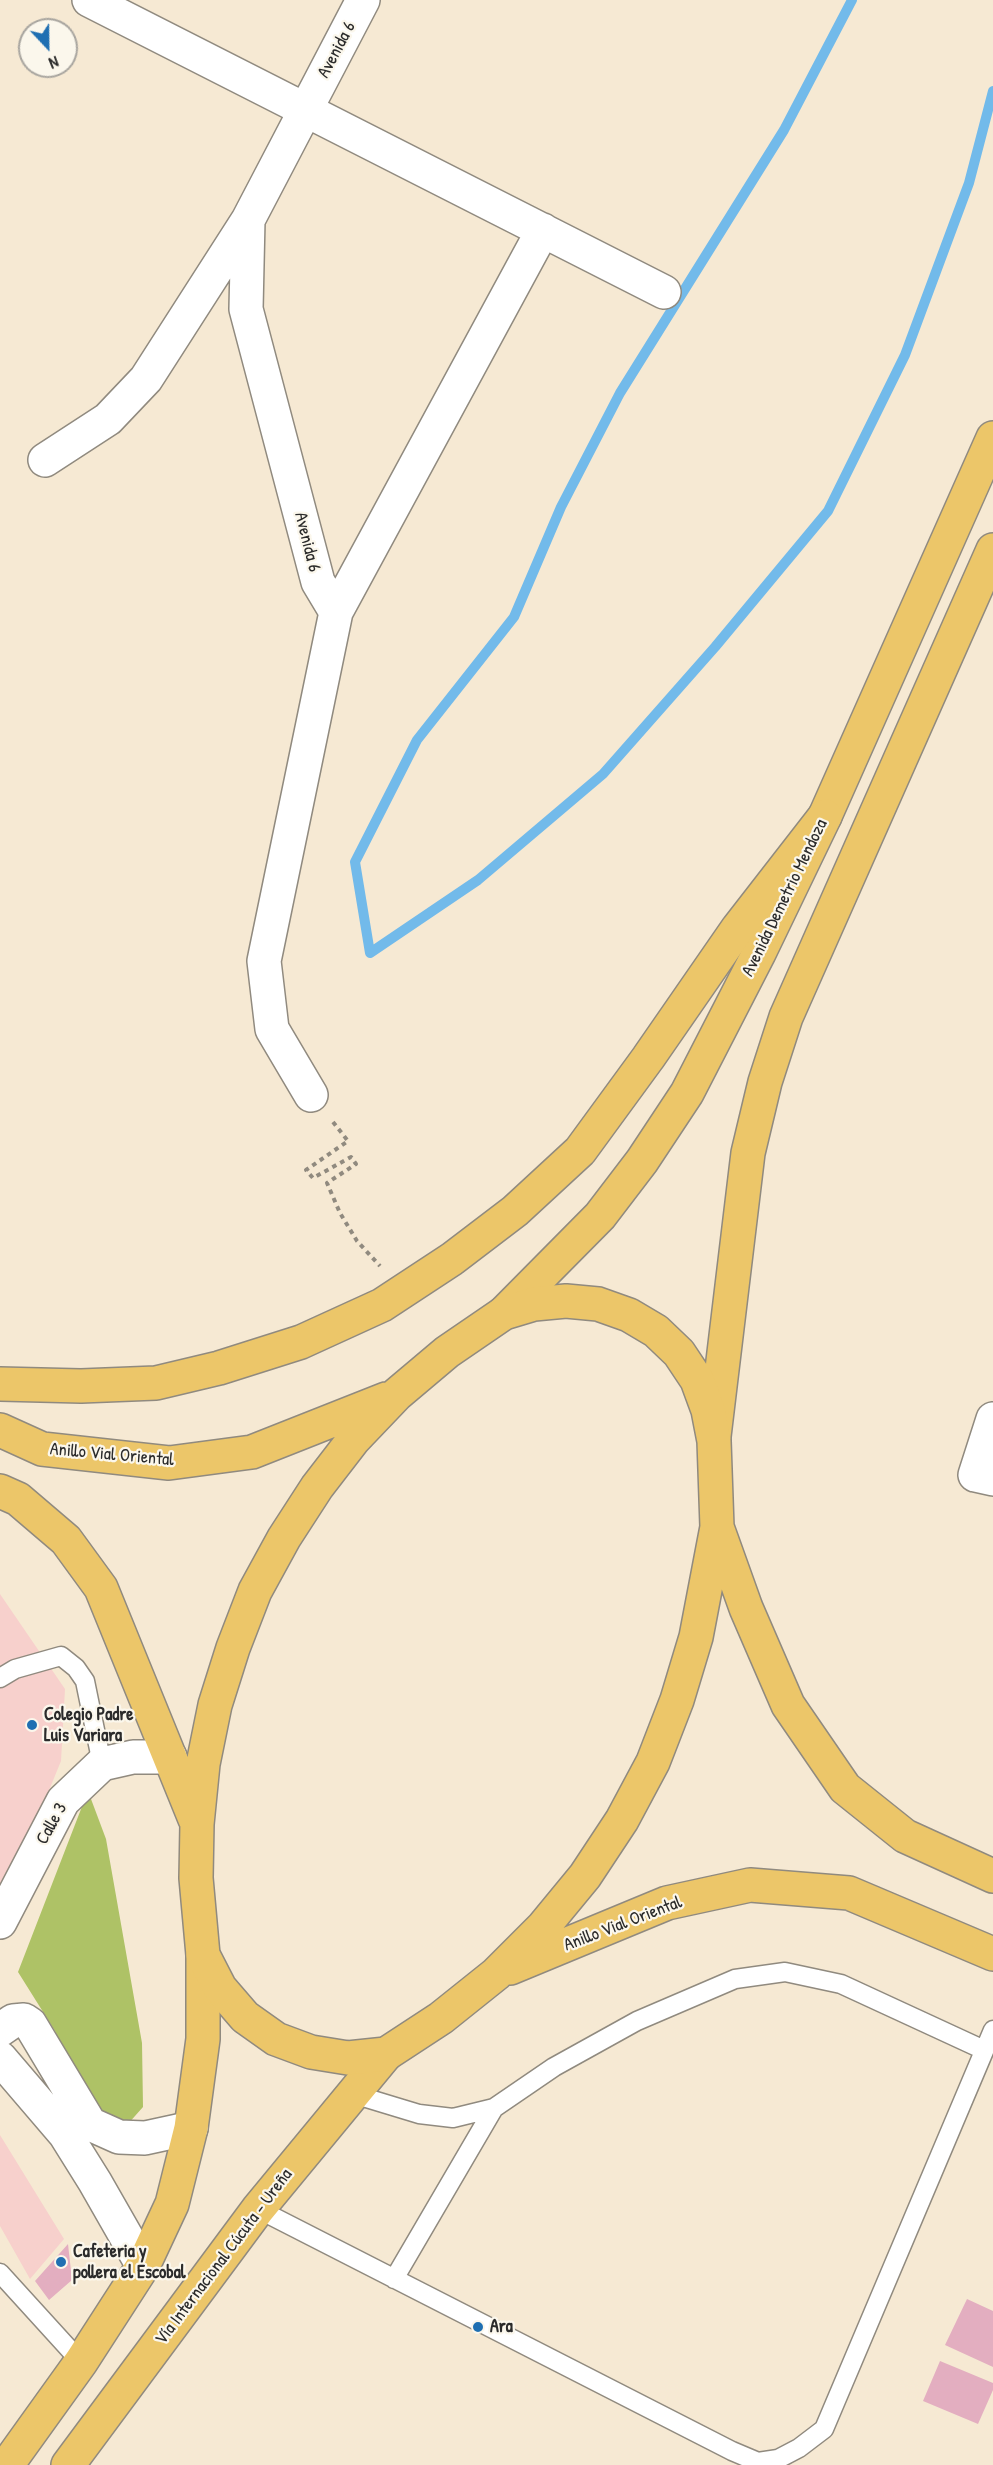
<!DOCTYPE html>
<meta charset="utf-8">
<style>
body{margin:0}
#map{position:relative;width:993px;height:2465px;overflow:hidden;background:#f6e9d3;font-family:"Patrick Hand",sans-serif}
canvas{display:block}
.north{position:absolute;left:18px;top:18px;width:60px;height:60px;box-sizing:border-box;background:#fbf7ec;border:2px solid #a8a59f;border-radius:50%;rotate:158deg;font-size:16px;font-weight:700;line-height:24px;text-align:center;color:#2b2b2b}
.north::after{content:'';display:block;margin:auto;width:21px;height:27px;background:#1f6fb2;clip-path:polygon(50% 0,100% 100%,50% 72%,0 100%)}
</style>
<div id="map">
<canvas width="993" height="2465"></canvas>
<div class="north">N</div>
</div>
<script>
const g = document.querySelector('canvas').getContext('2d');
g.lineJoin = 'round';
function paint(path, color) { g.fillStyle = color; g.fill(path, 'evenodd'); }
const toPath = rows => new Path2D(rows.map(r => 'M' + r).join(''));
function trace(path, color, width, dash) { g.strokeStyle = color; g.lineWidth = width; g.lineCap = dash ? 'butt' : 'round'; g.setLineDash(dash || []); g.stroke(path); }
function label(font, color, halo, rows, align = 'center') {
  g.font = font + ' "Patrick Hand",sans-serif'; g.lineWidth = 4.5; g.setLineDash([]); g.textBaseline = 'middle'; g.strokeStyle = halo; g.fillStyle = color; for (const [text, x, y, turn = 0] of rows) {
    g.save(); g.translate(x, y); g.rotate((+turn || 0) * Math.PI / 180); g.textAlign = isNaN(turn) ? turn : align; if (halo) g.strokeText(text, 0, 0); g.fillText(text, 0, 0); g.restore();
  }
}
paint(toPath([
 [0,1594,65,1689,61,1761,19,1864,0,1895],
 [0,2135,64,2239,30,2279,0,2226]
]), '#f7d0cc');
paint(toPath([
 [88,1791,106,1839,142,2043,143,2107,127,2125,93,2118,55,2031,18,1972]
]), '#aec266');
trace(toPath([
 [852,0,784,130,620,393,561,507,514,617,417,740,355,862,370,953,478,880,603,774,715,647,828,511,905,355,969,183,993,91]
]), '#72baea', 10);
paint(toPath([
 [68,2244,72,2280,49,2300,35,2281],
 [967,2299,993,2311,993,2367,945,2345],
 [940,2361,993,2383,993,2390,978,2424,923,2401]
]), '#e3aec0');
const lane = toPath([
 [0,1678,15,1669,61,1656,76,1668,85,1681,102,1764],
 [353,2094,419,2114,453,2118,494,2108,554,2067,637,2021,735,1979,785,1972,841,1984,984,2050],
 [258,2209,732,2451,758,2462,778,2459,799,2448,824,2429,993,2030],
 [0,2273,81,2362],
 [394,2279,494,2108]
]);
const street = toPath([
 [89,0,664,292],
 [248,220,246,309,318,582,336,612],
 [45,460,108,419,146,379,248,220,363,0],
 [311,1095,272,1029,264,961,336,612,543,230],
 [993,1419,975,1475,993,1479],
 [0,1922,63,1801,102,1764,133,1757,170,1757],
 [0,2030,13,2021,24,2020,30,2024,90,2124,119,2137,145,2138,191,2128],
 [0,2058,65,2134,95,2182,143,2266]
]);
const primary = toPath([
 [504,1313,600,1216,642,1161,687,1093,759,953,825,816,993,438],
 [714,1436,748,1153,765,1082,786,1017,993,550],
 [7,2465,81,2362,143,2266,172,2204,191,2128,203,2039,203,1955],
 [68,2465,258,2209,386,2054]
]);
const highway = toPath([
 [566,1301,598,1304,629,1315,656,1331,679,1353,697,1380,708,1410,714,1441,717,1527,696,1637,677,1700,653,1762,622,1820,585,1876,543,1927,496,1974,441,2018,386,2054,348,2058,311,2052,276,2039,245,2017,220,1988,203,1955,196,1878,197,1824,203,1764,215,1705,233,1648,255,1591,284,1538,317,1487,354,1439,396,1395,447,1352,504,1313,534,1304,566,1301],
 [0,1384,81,1386,156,1383,219,1368,301,1342,382,1305,452,1259,515,1211,580,1151,648,1058,738,928,825,816],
 [0,1430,42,1449,169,1463,252,1452,386,1399],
 [0,1491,18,1499,66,1540,101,1588,195,1819],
 [717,1527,746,1608,788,1705,845,1788,905,1836,993,1876],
 [510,1968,667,1903,750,1885,849,1893,993,1954]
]);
trace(lane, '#908a7f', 21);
trace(street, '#908a7f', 36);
trace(primary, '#908a7f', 36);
trace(highway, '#908a7f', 36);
trace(toPath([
 [333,1122,348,1141,306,1170,313,1178,351,1157,356,1164,327,1183,340,1213,357,1241,380,1266]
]), '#908a7f', 4, [4.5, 4.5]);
trace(lane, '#fff', 18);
trace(street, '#fff', 33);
trace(primary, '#ecc669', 33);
trace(highway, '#ecc669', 33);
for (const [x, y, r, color] of [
 [32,1725,6,"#1f6fb2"],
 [61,2262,6,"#1f6fb2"],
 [478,2327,6,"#1f6fb2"]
]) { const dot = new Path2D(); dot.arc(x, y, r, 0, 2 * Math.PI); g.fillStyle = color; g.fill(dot); trace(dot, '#fbf7ec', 2); }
label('18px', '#2b2b2b', '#fbf7ec', [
 ["Avenida 6",337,50,-62],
 ["Avenida 6",307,542,76],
 ["Avenida Demetrio Mendoza",785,898,-64],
 ["Anillo Vial Oriental",112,1455,5],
 ["Calle 3",52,1824,-61],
 ["Anillo Vial Oriental",623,1924,-21],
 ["Vía Internacional Cúcuta - Ureña",224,2257,-53]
]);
label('bold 18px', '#2b2b2b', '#fbf7ec', [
 ["Colegio Padre",44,1715],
 ["Luis Variara",44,1736],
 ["Cafeteria y",73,2252],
 ["pollera el Escobal",73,2273],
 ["Ara",490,2327]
], 'left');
</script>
